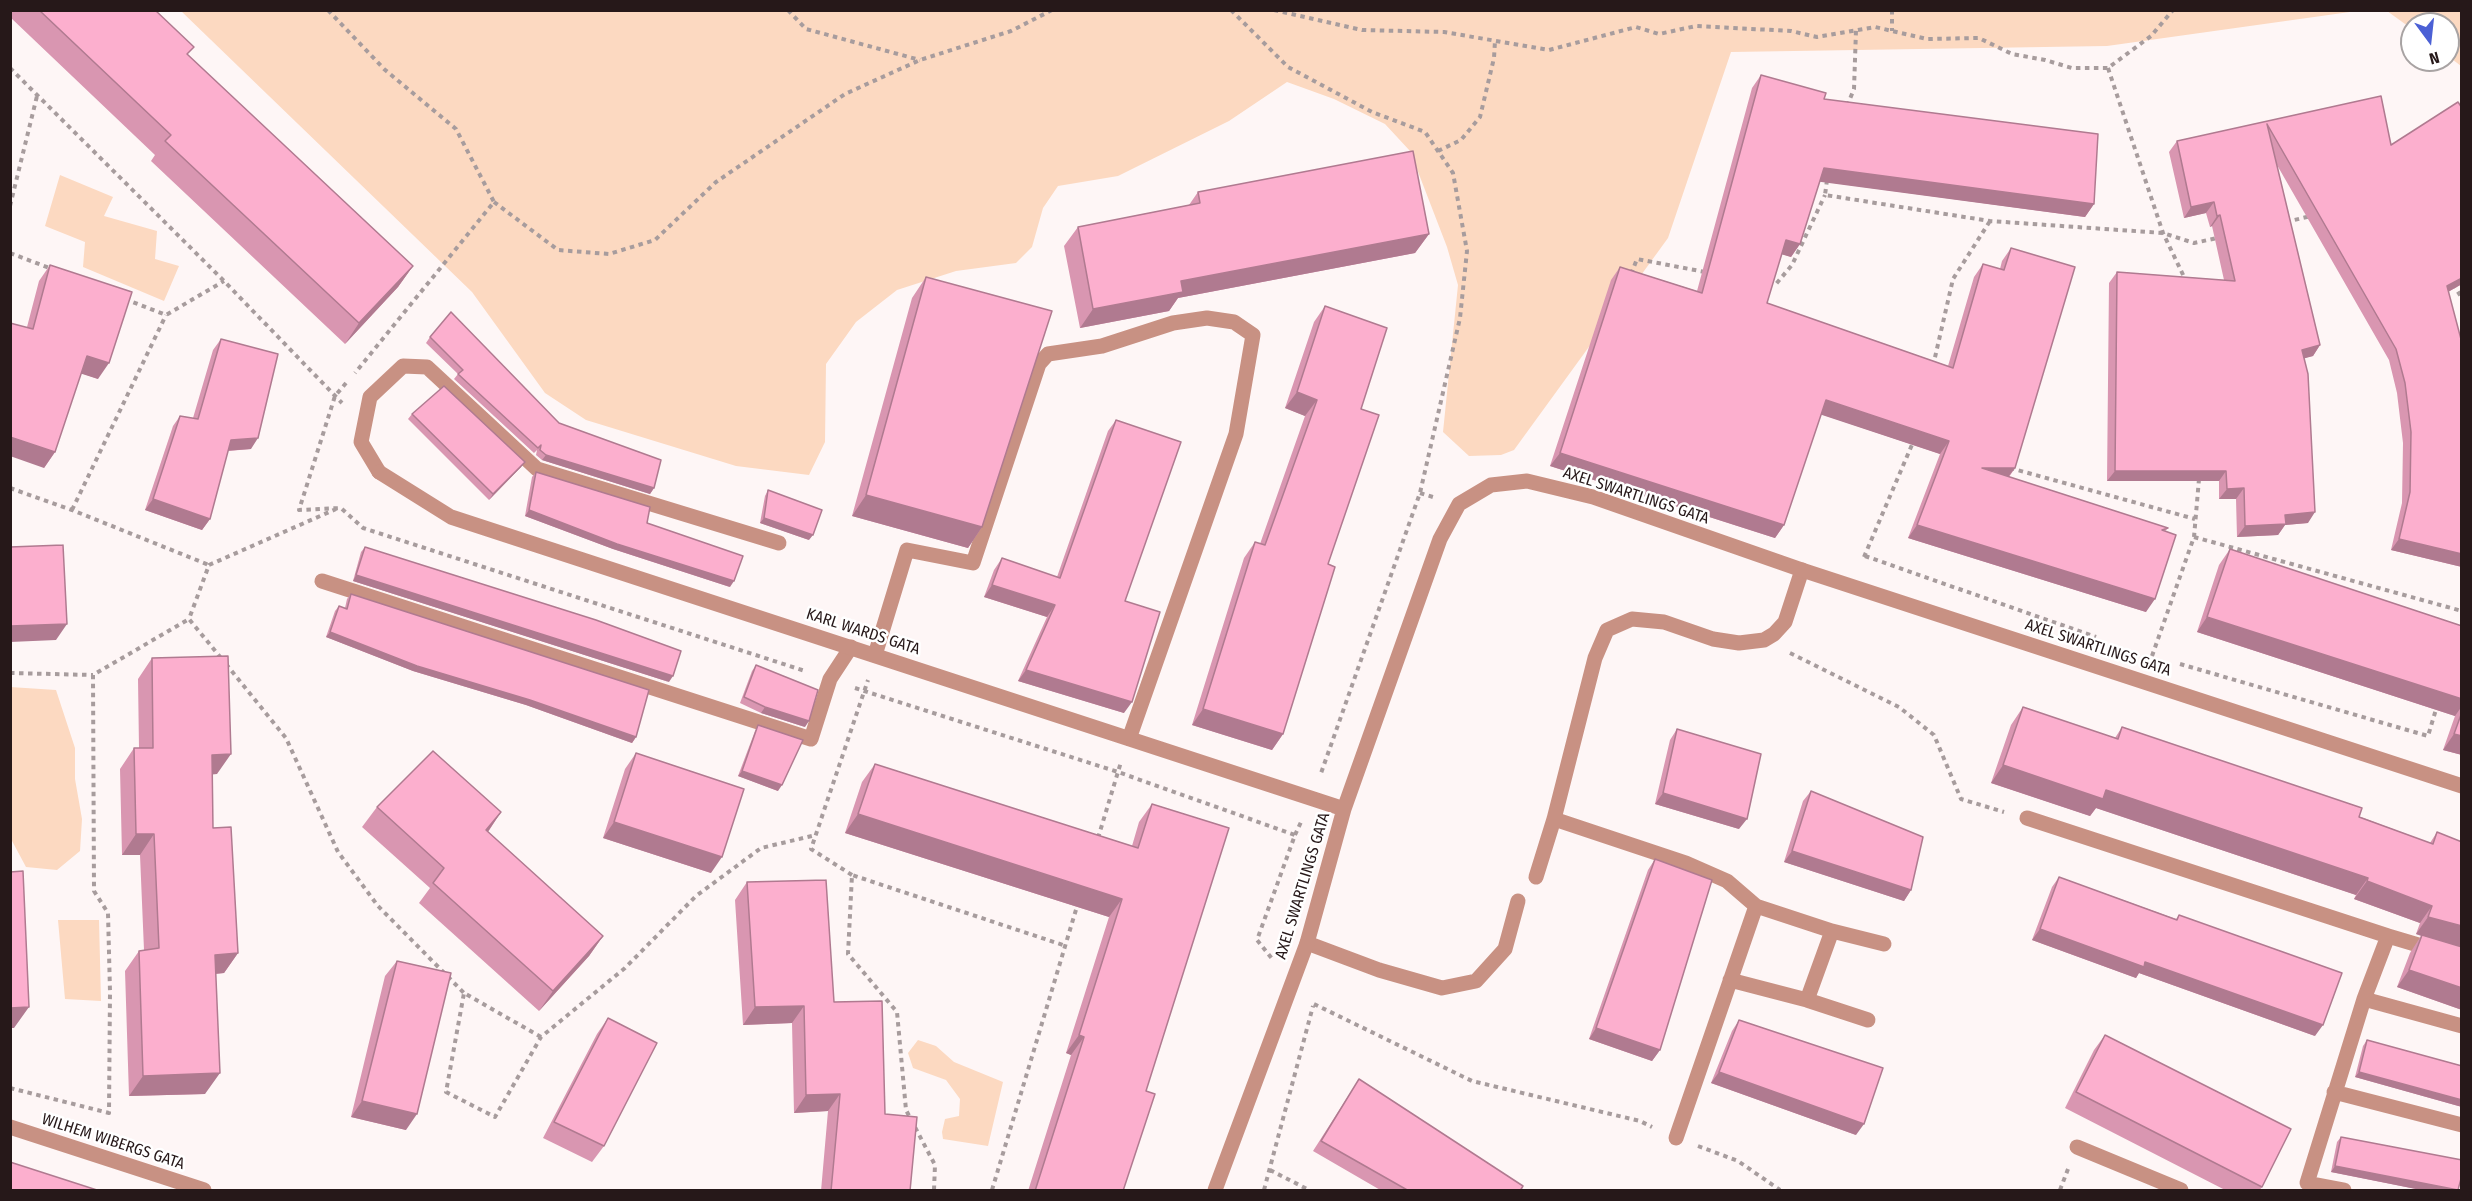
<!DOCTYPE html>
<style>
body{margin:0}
#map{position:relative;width:2472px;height:1201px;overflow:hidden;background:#fef6f6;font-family:"Fira Sans Condensed",sans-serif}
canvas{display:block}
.frame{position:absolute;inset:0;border:12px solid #261819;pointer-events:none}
.north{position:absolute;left:2400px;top:12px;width:60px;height:60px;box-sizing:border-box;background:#fff;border:2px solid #a8a3a3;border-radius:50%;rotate:165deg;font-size:16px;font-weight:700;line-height:24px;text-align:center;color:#261819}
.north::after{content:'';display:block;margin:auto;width:21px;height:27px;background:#4b60d5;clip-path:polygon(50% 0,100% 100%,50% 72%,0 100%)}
</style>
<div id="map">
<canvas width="2472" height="1201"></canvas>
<div class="frame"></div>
<div class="north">N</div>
</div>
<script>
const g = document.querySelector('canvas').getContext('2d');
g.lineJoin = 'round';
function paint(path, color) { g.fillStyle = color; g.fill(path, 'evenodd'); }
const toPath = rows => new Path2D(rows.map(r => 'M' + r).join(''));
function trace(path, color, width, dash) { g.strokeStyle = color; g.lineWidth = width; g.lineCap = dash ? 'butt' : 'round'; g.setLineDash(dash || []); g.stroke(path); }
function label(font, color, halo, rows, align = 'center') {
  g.font = font + ' "Fira Sans Condensed",sans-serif'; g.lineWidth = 5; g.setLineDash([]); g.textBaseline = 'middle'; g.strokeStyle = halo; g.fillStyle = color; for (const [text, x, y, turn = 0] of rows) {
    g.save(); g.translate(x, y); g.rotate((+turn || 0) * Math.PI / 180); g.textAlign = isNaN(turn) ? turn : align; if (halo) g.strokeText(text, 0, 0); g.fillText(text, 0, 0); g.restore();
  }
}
paint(toPath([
 [181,11,2357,11,2107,46,1731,52,1668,238,1514,450,1501,455,1469,456,1443,432,1458,285,1447,247,1410,151,1385,124,1334,99,1287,82,1229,121,1118,176,1058,186,1043,208,1032,247,1016,263,956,271,897,290,856,322,826,364,825,442,809,475,736,466,586,420,545,393,472,292],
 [2387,11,2461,11,2461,66,2448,56,2448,24,2412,24,2412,29],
 [60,175,113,197,104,216,157,231,155,259,179,266,164,301,83,267,85,242,45,226],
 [10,687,56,690,75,748,75,779,82,819,80,851,57,870,26,867,11,839],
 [58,920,99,920,101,1001,65,999],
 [918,1040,936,1046,954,1062,1003,1082,988,1146,943,1139,942,1132,945,1119,959,1116,960,1099,946,1080,913,1068,908,1053]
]), '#fcd9c1');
trace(toPath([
 [328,10,384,69,456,129,494,202,355,373],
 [788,10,806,29,920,60],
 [1231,10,1288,67,1372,112,1425,132,1453,173,1467,251,1460,318,1420,493,1320,776],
 [1274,10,1362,30,1444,32,1549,50,1636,27,1659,34,1696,26,1791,31,1817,37,1875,27,1927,39,1979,38,2012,54,2045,60,2072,68,2108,68,2151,36,2173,10],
 [1892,10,1892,31],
 [10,68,224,281,342,403],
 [2108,68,2163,233,2186,281],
 [1847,106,1854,89,1856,30],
 [1438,151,1461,140,1480,117,1494,58,1495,41],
 [1827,180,1825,195,1990,221,2163,233,2194,243,2217,238],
 [494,202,558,250,609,254,655,240,716,182,845,94,920,60,1011,31,1052,10],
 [10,206,37,96],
 [2286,222,2311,216],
 [10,253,52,269],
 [1631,274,1637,259,1705,272],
 [1768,284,1776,284,1792,265,1825,195],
 [2453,284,2462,298],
 [125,299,166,315,224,281],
 [1933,366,1953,279,1990,221],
 [346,383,335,396,299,510,341,508,363,528,805,671],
 [2010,468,2195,519],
 [10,488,72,510,209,565],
 [1420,493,1433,497],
 [72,510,166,315],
 [2194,537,2462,611],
 [1865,556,2096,637],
 [1864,557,1914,440],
 [1790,653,1899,707,1934,735,1961,799,2004,812],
 [2152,656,2194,537,2199,479],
 [221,658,189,619,209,565,336,509],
 [226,664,286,738,338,852,378,906,464,993],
 [2180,664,2428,736,2437,706],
 [10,673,93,675],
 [855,688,1118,772,1295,835,1257,940,1273,960],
 [1295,835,1301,822],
 [1098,838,1121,762],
 [852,875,811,849,868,680],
 [1314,1004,1472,1081,1640,1121,1652,1127],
 [541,1037,464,993,446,1092,495,1117,541,1037,625,968,696,896,761,848,816,835],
 [10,1088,109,1113,110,992,108,913,94,891,93,675,189,619],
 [1698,1146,1738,1161,1780,1190],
 [1270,1170,1309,1190],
 [934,1190,935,1165,906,1110,897,1012,848,954,852,875,1066,946],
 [992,1190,1078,903],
 [1264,1190,1313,1006],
 [2060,1190,2068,1169]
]), '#a79c9d', 4, [4.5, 4.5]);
trace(toPath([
 [379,472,361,442,370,397,403,366,427,367,537,469,779,543],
 [322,581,811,739,830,679,851,647],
 [2027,818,2388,936],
 [1554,819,1686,863,1727,881,1756,906,1676,1138],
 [1536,877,1554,819,1595,658,1607,630,1632,619,1664,622,1713,639,1739,643,1764,640,1774,634,1785,622,1802,570],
 [1756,906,1832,931,1807,1000,1868,1020],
 [1832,931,1884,944],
 [1307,943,1379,970,1442,988,1476,981,1505,949,1518,901],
 [1730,980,1807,1000],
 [2364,999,2462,1026],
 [2334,1092,2462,1125],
 [2077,1147,2181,1190],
 [2344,1190,2307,1183,2364,999,2388,936,2462,958]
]), '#c89183', 15);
trace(toPath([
 [379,472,451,517,1344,809],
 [875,655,907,550,973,563,1039,364,1048,354,1102,346,1173,323,1207,318,1234,322,1253,335,1236,434,1129,739],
 [10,1127,204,1190],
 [1215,1190,1307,943,1344,809,1440,539,1459,504,1491,485,1527,481,1593,497,1802,570,2462,786]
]), '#c89183', 15);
paint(toPath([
 [10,10,155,10,188,55,413,266,398,287,345,344,151,161,155,155,10,17],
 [1761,75,2094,204,2085,217,1819,181,1800,244,1791,257,1782,254,1767,303,1948,366,1974,277,1983,264,2000,269,2002,261,2011,248,2015,468,2009,477,2168,528,2165,531,2146,612,1908,538,1940,454,1821,414,1784,525,1775,538,1550,466,1611,280,1620,267,1697,291,1752,88],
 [2381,96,2391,145,2462,108,2462,284,2448,292,2462,567,2391,550,2402,503,2403,443,2397,393,2389,360,2277,165,2320,345,2313,356,2304,358,2308,523,2285,525,2278,535,2237,537,2236,499,2219,499,2219,481,2107,481,2109,283,2117,272,2224,280,2212,226,2210,227,2206,213,2184,218,2169,152,2177,141],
 [1198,192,1429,234,1415,253,1178,298,1169,311,1080,328,1064,246,1078,227,1189,205],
 [50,265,98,379,81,373,55,452,44,468,27,327,39,281],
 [926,277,982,527,968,548,852,516,912,298],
 [1325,306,1361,409,1328,564,1283,734,1272,750,1192,725,1244,558,1255,542,1260,544,1305,416,1285,408,1314,322],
 [430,337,559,423,654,488,650,494,542,460,536,455,537,450,534,453,454,379,458,374,426,343],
 [221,339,251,449,228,451,210,519,202,530,145,510,173,426,180,416,193,418,213,350],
 [412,414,521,467,489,500,408,419],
 [1116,420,1125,601,1124,713,1018,681,1047,617,984,597,994,570,1002,558,1057,577,1108,431],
 [536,472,647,523,730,587,613,549,525,516,532,477],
 [768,490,809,540,760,523,765,496],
 [365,547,669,682,353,581,361,552],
 [2230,549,2462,626,2462,755,2443,750,2455,716,2197,632,2219,565],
 [351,594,636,737,632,743,526,705,413,671,326,637,335,611,339,606,345,608,347,599],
 [152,658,217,774,212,774,213,828,238,953,224,973,216,974,205,1094,129,1096,125,971,139,951,144,950,140,855,122,855,120,769,134,748,139,748,138,679],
 [756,665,805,727,761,713,740,703,752,671],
 [2023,707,2115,738,2122,727,2430,843,2437,832,2462,1010,2397,987,2410,953,2421,936,2416,934,2420,923,2354,899,2356,895,2096,808,2090,816,1991,783,2011,725],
 [758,725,778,791,738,776,755,731],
 [1677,729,1739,829,1655,804,1670,740],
 [636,753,711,873,603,838,625,769],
 [875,764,1132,846,1139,822,1152,804,1146,1091,1123,1191,1028,1191,1071,1055,1066,1053,1109,917,845,833,862,782],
 [1811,791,1911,890,1904,901,1784,862,1803,801],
 [377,807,501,812,488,832,603,936,589,956,539,1011,419,903,430,888,362,827],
 [1655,859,1660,1050,1652,1061,1589,1039,1648,870],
 [2059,877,2176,919,2179,915,2315,1036,2139,973,2136,978,2032,940,2052,887],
 [747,882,834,1002,885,1114,910,1191,821,1191,828,1111,794,1113,792,1023,743,1025,735,900],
 [397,961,406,1130,351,1117,385,976],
 [608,1018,604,1146,592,1162,543,1138,597,1034],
 [1739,1020,1856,1135,1711,1083,1732,1031],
 [2105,1035,2262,1187,2259,1191,2227,1191,2065,1108,2094,1050],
 [2367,1040,2462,1066,2462,1107,2355,1077,2363,1046],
 [1359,1079,1520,1191,1382,1191,1313,1151],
 [2341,1137,2458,1191,2426,1191,2331,1172,2337,1142]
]), '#d996b1');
paint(toPath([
 [1824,168,2094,204,2085,217,1814,181],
 [2214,202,2206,213,2184,218,2191,207],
 [2220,215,2212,226,2210,227,2217,216],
 [1429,234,1415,253,1178,298,1169,311,1080,328,1093,309,1181,281],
 [1786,240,1800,244,1791,257,1777,253],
 [413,266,398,287,345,344,359,323],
 [2462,278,2462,284,2439,297,2447,286],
 [2320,345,2313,356,2295,361,2302,350],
 [87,356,109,363,98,379,76,372],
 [1297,392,1317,400,1305,416,1285,408],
 [1826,400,1949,441,1940,454,1816,413],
 [10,437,55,452,44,468,10,456],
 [258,438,251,449,224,451,231,440],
 [1560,453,1784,525,1775,538,1550,466],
 [546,455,654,488,650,494,542,460],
 [525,462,521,467,489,500,493,494],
 [1982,468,2015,468,2005,481],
 [2115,471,2226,471,2219,481,2107,481],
 [2244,488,2236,499,2219,499,2227,489],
 [866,495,982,527,968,548,852,516],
 [153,499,210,519,202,530,145,510],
 [529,510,734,581,730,587,613,549,525,516],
 [2315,512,2308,523,2285,525,2278,535,2237,537,2245,526,2285,515],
 [764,518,813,535,809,540,760,523],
 [1917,525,2155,599,2146,612,1908,538],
 [2399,539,2462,554,2462,567,2391,550],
 [356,575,673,676,669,682,353,581],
 [992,585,1055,605,1047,617,984,597],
 [2207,617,2462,699,2462,706,2455,716,2197,632],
 [67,624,56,640,10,642,10,626],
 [330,632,530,700,636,737,632,743,526,705,413,671,326,637],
 [1026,670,1132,702,1124,713,1018,681],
 [765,707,809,721,805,727,761,713],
 [1203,709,1283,734,1272,750,1192,725],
 [2454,734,2462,736,2462,755,2443,750],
 [231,754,217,774,198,776,212,755],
 [2003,765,2106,790,2368,878,2356,895,2096,808,2090,816,1991,783],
 [742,771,782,785,778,791,738,776],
 [1663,793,1747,819,1739,829,1655,804],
 [501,812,487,833,486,830],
 [858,814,1122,899,1109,917,845,833],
 [614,822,722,857,711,873,603,838],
 [136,834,154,834,140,855,122,855],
 [1792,851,1911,890,1904,901,1784,862],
 [2367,881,2432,906,2420,923,2354,899],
 [2428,917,2462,926,2462,948,2416,934],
 [2040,929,2145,962,2323,1025,2315,1036,2139,973,2136,978,2032,940],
 [603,936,589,956,539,1011,553,991],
 [238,953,224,973,201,975,215,955],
 [2409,970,2462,988,2462,1010,2397,987],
 [804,1006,792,1023,743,1025,755,1007],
 [29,1007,14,1028,10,1028,10,1008],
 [1596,1028,1660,1050,1652,1061,1589,1039],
 [1079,1035,1084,1037,1071,1055,1066,1053],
 [1719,1072,1864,1124,1856,1135,1711,1083],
 [2359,1072,2462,1100,2462,1107,2355,1077],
 [220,1073,205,1094,129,1096,143,1076],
 [840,1094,828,1111,794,1113,806,1095],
 [362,1101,417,1114,406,1130,351,1117],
 [2335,1166,2458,1190,2426,1191,2331,1172]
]), '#b07a90');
const building = toPath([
 [39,10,155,10,194,47,187,54,413,266,359,323,165,141,171,135,39,10],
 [1761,75,1826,93,1824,99,2098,134,2094,204,1824,168,1800,244,1786,240,1767,303,1953,368,1983,264,2004,270,2011,248,2075,267,2015,468,1982,468,2168,528,2162,530,2176,535,2155,599,1917,525,1949,441,1826,400,1784,525,1560,453,1620,267,1702,293,1761,75],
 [2381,96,2391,145,2458,102,2462,108,2462,278,2447,286,2462,343,2462,554,2399,539,2410,492,2411,432,2405,383,2396,349,2267,124,2320,345,2302,350,2308,374,2315,512,2285,515,2286,524,2245,526,2244,488,2227,489,2226,471,2115,471,2117,272,2235,281,2220,215,2217,216,2214,202,2191,207,2177,141,2381,96],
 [1413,151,1429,234,1181,281,1183,292,1093,309,1078,227,1200,203,1198,192,1413,151],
 [50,265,132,292,109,363,87,356,55,452,10,437,10,323,33,329,50,265],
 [926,277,1052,311,982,527,866,495,926,277],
 [1325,306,1387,328,1361,409,1379,415,1328,564,1335,567,1283,734,1203,709,1255,542,1265,545,1317,400,1297,392,1325,306],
 [451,312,559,423,661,460,654,488,546,455,540,450,541,445,538,448,458,374,463,370,430,337,451,312],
 [221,339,278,354,258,438,231,440,210,519,153,499,180,416,198,419,221,339],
 [444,386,525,462,493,494,412,414,444,386],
 [1116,420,1181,442,1125,601,1160,612,1132,702,1026,670,1055,605,992,585,1002,558,1060,578,1116,420],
 [536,472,650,507,647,523,743,556,734,581,617,544,529,510,536,472],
 [768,490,822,510,813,535,764,518,768,490],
 [63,545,67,624,10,626,10,547,63,545],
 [365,547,596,620,681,651,673,676,356,575,365,547],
 [2230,549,2462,626,2462,699,2207,617,2230,549],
 [351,594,649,690,636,737,530,700,417,666,330,632,339,606,347,609,351,594],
 [228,656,231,754,212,755,213,828,231,827,238,953,215,955,220,1073,143,1076,139,951,159,948,154,834,136,834,134,748,153,748,152,658,228,656],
 [756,665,818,690,809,721,765,707,744,697,756,665],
 [2023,707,2118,739,2122,727,2362,808,2359,817,2433,844,2437,832,2462,842,2462,926,2428,917,2432,906,2367,881,2368,878,2106,790,2103,799,2003,765,2023,707],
 [2462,712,2462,736,2454,734,2462,712],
 [758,725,803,740,782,785,742,771,758,725],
 [1677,729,1761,754,1747,819,1663,793,1677,729],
 [433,751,501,812,486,830,603,936,553,991,433,883,444,868,377,807,433,751],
 [636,753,744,789,722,857,614,822,636,753],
 [875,764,1138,848,1152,804,1229,828,1146,1091,1155,1094,1123,1191,1035,1191,1084,1037,1079,1035,1122,899,858,814,875,764],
 [1811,791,1923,837,1911,890,1792,851,1811,791],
 [1655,859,1712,880,1660,1050,1596,1028,1655,859],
 [23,871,29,1007,10,1008,10,872,23,871],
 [2059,877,2177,920,2179,915,2342,973,2323,1025,2145,962,2144,967,2040,929,2059,877],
 [826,880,834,1002,882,1001,885,1114,917,1117,910,1191,831,1191,840,1094,806,1095,804,1006,755,1007,747,882,826,880],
 [2422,935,2462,947,2462,988,2409,970,2422,935],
 [397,961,451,973,417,1114,362,1101,397,961],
 [608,1018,657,1043,604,1146,554,1122,608,1018],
 [1739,1020,1883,1068,1864,1124,1719,1072,1739,1020],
 [2105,1035,2291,1129,2262,1187,2076,1092,2105,1035],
 [2367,1040,2462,1066,2462,1100,2359,1072,2367,1040],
 [1359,1079,1523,1186,1520,1191,1409,1191,1321,1141,1359,1079],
 [2341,1137,2462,1160,2462,1175,2458,1190,2335,1166,2341,1137],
 [10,1162,100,1191,10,1191,10,1162]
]);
paint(building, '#fcafce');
trace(building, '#b07a90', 1.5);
label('16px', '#261819', '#fff', [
 ["AXEL SWARTLINGS GATA",1636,496,18],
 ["KARL WARDS GATA",863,632,18],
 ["AXEL SWARTLINGS GATA",2098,648,18],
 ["AXEL SWARTLINGS GATA",1303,886,-73],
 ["WILHEM WIBERGS GATA",113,1142,18]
]);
</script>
